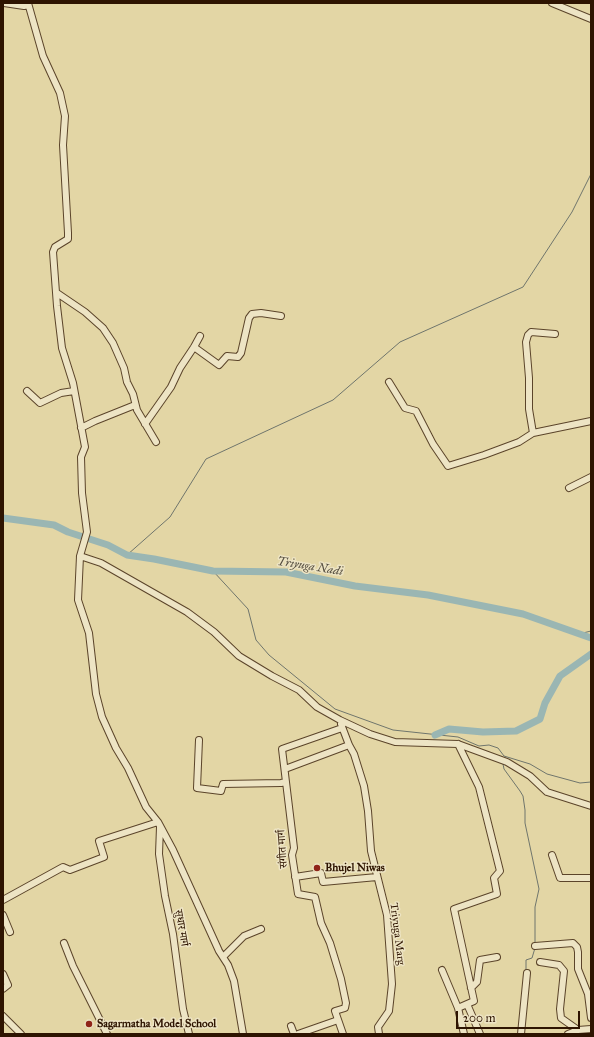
<!DOCTYPE html>
<meta charset="utf-8">
<style>
body{margin:0}
#map{position:relative;width:594px;height:1037px;overflow:hidden;background:#e3d6a5;font-family:"IM FELL Great Primer",serif}
canvas{display:block}
.frame{position:absolute;inset:0;border:4px solid #2e1401;pointer-events:none}
.scale{position:absolute;left:456px;top:1011px;width:124px;height:18px;box-sizing:border-box;border:2px solid #2e1401;border-top:0;padding-left:5px;font-size:12px;line-height:14px;white-space:nowrap;color:#2e1401;-webkit-text-stroke:3px #ede4c4;paint-order:stroke}
</style>
<div id="map">
<canvas width="594" height="1037"></canvas>
<div class="frame"></div>
<div class="scale">200 m</div>
</div>
<script>
const g = document.querySelector('canvas').getContext('2d');
g.lineJoin = 'round';
const toPath = rows => new Path2D(rows.map(r => 'M' + r).join(''));
function trace(path, color, width, dash) { g.strokeStyle = color; g.lineWidth = width; g.lineCap = dash ? 'butt' : 'round'; g.setLineDash(dash || []); g.stroke(path); }
function label(font, color, halo, rows, align = 'center') {
  g.font = font + ' "IM FELL Great Primer","Noto Serif Devanagari",serif'; g.lineWidth = 3; g.setLineDash([]); g.textBaseline = 'middle'; g.strokeStyle = halo; g.fillStyle = color; for (const [text, x, y, turn = 0] of rows) {
    g.save(); g.translate(x, y); g.rotate((+turn || 0) * Math.PI / 180); g.textAlign = isNaN(turn) ? turn : align; if (halo) g.strokeText(text, 0, 0); g.fillText(text, 0, 0); g.restore();
  }
}
trace(toPath([
 [127,555,170,517,206,459,333,400,400,342,523,287,572,212,591,174],
 [213,571,248,609,256,640,269,655,335,709,393,730,458,737,479,746,489,745,498,748,504,756,530,764,547,774,580,783,591,782],
 [579,634,591,631],
 [503,764,504,769,520,791,523,796,525,810,525,823,539,889,535,907,535,943],
 [526,972,526,960,532,958,535,948]
]), '#6f756c', 1);
trace(toPath([
 [3,518,54,525,68,532,108,545,127,555,154,559,213,571,286,572,355,586,428,595,523,614,591,638],
 [435,735,449,729,483,732,516,731,540,719,545,703,560,676,591,654]
]), '#9ab6b3', 7);
const minor = toPath([
 [4,3,24,6,28,5],
 [28,3,43,56,60,93,65,116,63,145,68,233,68,239,55,247,53,252,57,306,62,348,73,383,85,447,81,457,82,493,87,532,80,556,78,600,89,633,96,694,102,717,116,748,128,768,146,807,158,822,173,850,219,951,228,965,234,981,243,1034],
 [552,3,591,19],
 [57,293,85,312,103,328,113,343,124,368,127,382,133,394,137,410,156,442],
 [194,347,219,365,227,356,238,357,241,353,249,318,252,314,261,313,281,316],
 [389,382,405,408,416,411,433,444,448,466,484,455,519,442,533,433,591,421],
 [27,391,40,403,61,393,74,391],
 [145,424,171,387,180,368,194,347,200,336],
 [81,428,95,421,135,405],
 [533,433,529,409,529,378,526,342,528,335,531,332,555,334],
 [569,488,591,477],
 [80,556,101,563,187,612,214,632,239,656,272,676,299,690,317,707,340,720,370,734,395,742,458,744,507,762,530,776,547,792,591,806],
 [341,724,349,745,354,754,364,786,368,811,371,851,387,915,392,984,389,1011,378,1027,379,1034],
 [342,728,282,749,294,848,292,855,298,894,315,897,321,923,330,943,341,979,346,1003,345,1008,335,1011,343,1034],
 [199,740,197,788,221,791,223,784,281,783,286,782],
 [285,769,349,745],
 [160,827,159,854,165,896,173,934,183,1009,189,1034],
 [552,855,560,878,591,878],
 [295,877,321,873,323,882,377,877],
 [3,900,63,867,70,870,104,857,99,841,158,822],
 [3,915,10,932],
 [64,943,73,966,107,1034],
 [535,946,573,943,577,947,578,952,578,969,588,994,591,1018],
 [223,957,244,936,261,929],
 [540,962,559,965,564,971,560,1009,561,1018,578,1030,578,1034],
 [442,970,458,1008,464,1034],
 [3,974,8,985,3,989],
 [471,988,477,982,480,960,497,957],
 [467,1004,480,1034],
 [458,1008,474,1001,454,909,497,894,494,878,500,871,479,787,458,744],
 [3,1016,21,1034],
 [291,1026,294,1034],
 [298,1034,338,1020],
 [521,1034,527,973],
 [568,1034,578,1030,591,1029]
]);
trace(minor, '#5b442a', 8);
trace(minor, '#ede4c4', 6);
for (const [x, y, r, color] of [
 [317,868,4,"#8f2418"],
 [89,1024,4,"#8f2418"]
]) { const dot = new Path2D(); dot.arc(x, y, r, 0, 2 * Math.PI); g.fillStyle = color; g.fill(dot); trace(dot, '#ede4c4', 1.5); }
label('11px', '#2e1401', '#ede4c4', [
 ["संगीत मार्ग",283,849,-94],
 ["सुधार मार्ग",181,928,80],
 ["Triyuga Marg",397,934,83]
]);
label('bold 11px', '#2e1401', '#ede4c4', [
 ["Bhujel Niwas",325,868],
 ["Sagarmatha Model School",97,1024]
], 'left');
label('italic 12px', '#544d3f', '#ede4c4', [
 ["Triyuga Nadi",310,567,9]
]);
</script>
